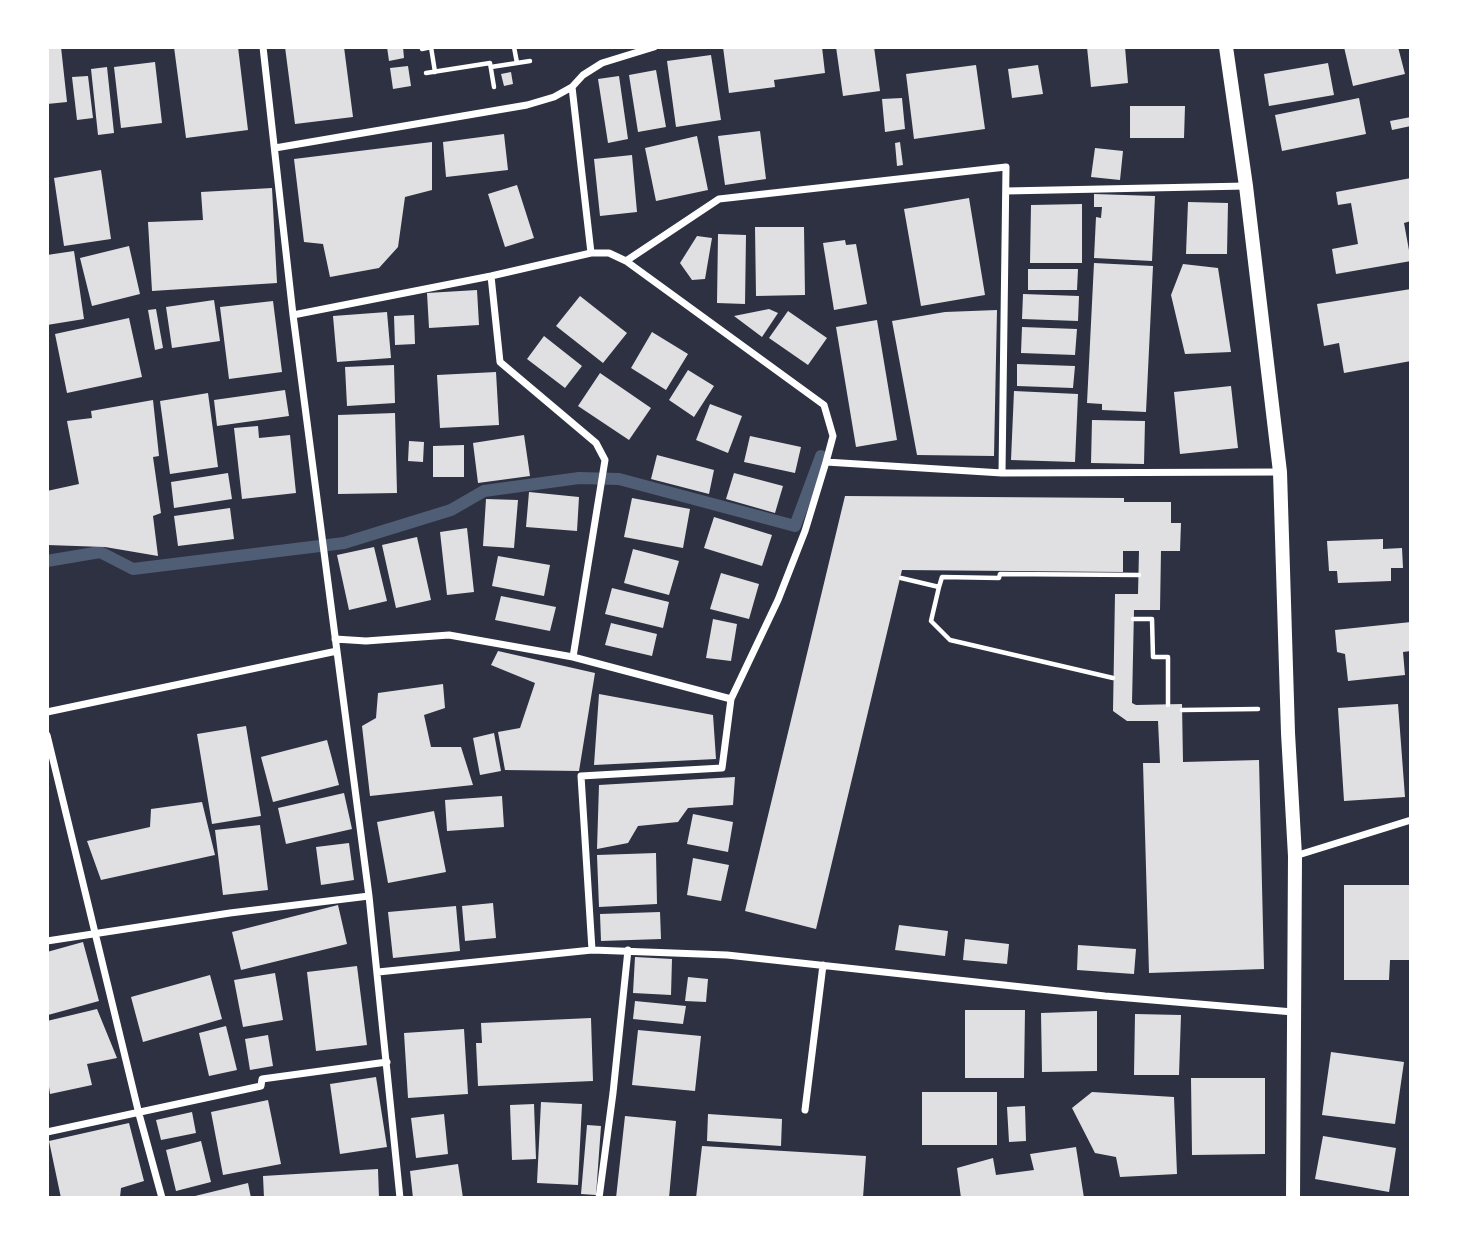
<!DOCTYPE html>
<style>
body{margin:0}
#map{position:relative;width:1458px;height:1245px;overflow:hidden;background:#2d3142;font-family:"Open Sans",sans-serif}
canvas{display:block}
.frame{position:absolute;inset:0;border:49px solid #fff;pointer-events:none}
</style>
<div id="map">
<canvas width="1458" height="1245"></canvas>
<div class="frame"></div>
</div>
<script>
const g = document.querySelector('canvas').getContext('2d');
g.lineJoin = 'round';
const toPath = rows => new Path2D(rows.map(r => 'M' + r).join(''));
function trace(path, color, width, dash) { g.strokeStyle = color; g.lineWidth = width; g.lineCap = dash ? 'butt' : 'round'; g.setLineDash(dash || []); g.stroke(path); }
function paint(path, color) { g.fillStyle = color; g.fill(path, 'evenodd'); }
trace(toPath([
 [47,561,100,552,133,569,344,543,451,510,484,491,579,478,619,479,795,526,821,456]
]), '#4f5d75', 12);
paint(toPath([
 [61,47,67,102,47,104,47,49],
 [174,47,238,47,248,130,186,138],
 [285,47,344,47,353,117,295,124],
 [387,47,403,47,404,58,389,61],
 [723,47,822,47,825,73,774,80,775,87,729,93],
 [836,47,874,47,880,91,843,96],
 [1087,47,1125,47,1128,83,1091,87],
 [1344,47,1398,47,1405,74,1353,86],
 [711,55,721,120,676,127,667,61],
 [155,62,162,123,121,128,114,67],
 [1328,63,1334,95,1269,106,1264,74],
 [976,65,985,129,914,139,906,74],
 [1038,65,1043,94,1012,98,1008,69],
 [408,66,411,86,393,89,390,68],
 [107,67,114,133,98,135,91,69],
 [656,70,666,127,638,132,629,75],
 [511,72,513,84,504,86,501,74],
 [88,76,93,118,77,120,72,77],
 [619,76,628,139,608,143,598,79],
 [902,98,905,129,885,132,882,99],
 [1359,98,1366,134,1282,151,1275,115],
 [1130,106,1185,106,1184,138,1130,138],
 [1411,117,1411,126,1392,130,1390,121],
 [760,131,766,179,725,185,718,136],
 [504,134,508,170,446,177,443,142],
 [697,136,708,190,656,201,645,148],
 [432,142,432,190,405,197,398,247,379,268,330,277,323,244,304,242,294,159],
 [900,142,903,165,897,166,895,143],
 [1095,148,1123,151,1120,180,1091,177],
 [632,155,637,212,600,216,594,159],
 [101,170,111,239,64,246,54,178],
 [1411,178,1411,221,1404,223,1411,261,1336,274,1332,249,1358,244,1351,203,1338,205,1336,192],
 [517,185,534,238,505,247,488,194],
 [272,188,277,283,152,291,148,222,203,220,201,192],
 [1094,194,1155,196,1152,261,1094,258,1096,217,1101,218,1102,207,1094,207],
 [969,198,985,295,921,306,904,209],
 [1188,202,1228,203,1227,254,1186,254],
 [1082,204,1082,263,1030,263,1031,205],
 [755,227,804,227,805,295,756,296],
 [718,234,746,235,745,304,717,303],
 [697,236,712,238,705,279,692,280,680,263],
 [845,240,846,245,856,244,867,304,834,310,823,243],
 [129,246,140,294,92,306,80,258],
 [74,251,84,319,47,325,47,255],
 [1094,263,1153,266,1146,412,1102,410,1102,404,1087,403],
 [1183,264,1218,268,1231,352,1185,354,1171,295],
 [1028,269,1078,269,1077,290,1028,290],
 [1411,289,1411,361,1344,373,1339,343,1324,346,1317,304],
 [477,290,479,325,429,328,427,293],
 [1023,294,1079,296,1078,321,1022,319],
 [580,296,627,333,603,363,556,326],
 [214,300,220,341,172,348,166,307],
 [273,301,282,372,229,379,220,307],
 [156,309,163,348,155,350,148,310],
 [769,309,778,313,762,337,734,316],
 [997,310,994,456,917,455,892,321,945,312],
 [788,311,827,338,808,365,769,338],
 [387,312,391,358,337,362,333,316],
 [414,315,415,344,395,345,394,316],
 [129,318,142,377,67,393,55,334],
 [877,320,897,440,856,447,836,327],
 [1022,327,1077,329,1075,355,1021,353],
 [652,332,688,354,666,390,631,368],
 [544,336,582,366,565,388,527,359],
 [1017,364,1075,366,1073,388,1017,386],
 [394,365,395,403,347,406,345,367],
 [688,370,714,386,694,417,669,400],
 [496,372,499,425,440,428,437,375],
 [600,373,651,408,629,440,578,406],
 [1231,386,1238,448,1180,454,1174,392],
 [285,390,289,416,217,426,214,400],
 [1014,391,1078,394,1075,462,1011,460],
 [208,393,218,467,170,474,160,401],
 [153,400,159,456,153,457,161,513,153,516,158,556,105,547,47,545,47,491,79,484,67,421,92,418,91,411],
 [710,404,742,416,728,453,696,440],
 [395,413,397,493,338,494,338,415],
 [1092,420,1145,421,1144,464,1091,463],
 [258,426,259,438,290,435,296,493,242,499,234,428],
 [524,435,530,476,478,483,473,443],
 [750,436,801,447,795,473,744,462],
 [409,441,424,442,423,462,408,461],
 [464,445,464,477,433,477,433,446],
 [657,455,714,470,709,494,651,479],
 [228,473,232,499,174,508,171,482],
 [734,473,783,486,775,513,726,499],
 [529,492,579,497,577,531,526,527],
 [845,496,1124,498,1124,502,1171,502,1171,523,1181,523,1180,551,1161,551,1160,610,1134,610,1132,703,1136,705,1182,704,1183,762,1259,760,1264,969,1149,973,1143,763,1160,763,1158,721,1127,721,1113,711,1115,594,1138,594,1139,551,1123,551,1123,572,902,570,816,929,745,911],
 [632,498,690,509,683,548,624,537],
 [486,499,518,500,514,548,483,546],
 [230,508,234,539,178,546,174,516],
 [714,517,772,535,762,566,704,548],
 [467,528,474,592,447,595,440,532],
 [417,537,431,600,396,608,382,545],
 [1383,539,1383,549,1402,548,1403,568,1391,568,1391,581,1338,583,1337,571,1329,571,1327,541],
 [374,547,387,601,349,610,337,555],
 [633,549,679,561,669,595,624,583],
 [498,556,550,565,544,596,492,586],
 [721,573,759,584,749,619,710,609],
 [612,588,669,602,663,628,605,614],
 [501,596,556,607,550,631,495,620],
 [713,619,737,624,731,661,706,658],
 [1411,622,1411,651,1403,652,1405,675,1348,681,1345,654,1337,652,1335,630],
 [611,623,657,634,652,656,605,645],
 [498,651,595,673,579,771,505,770,498,732,520,728,535,683,491,665],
 [443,684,445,708,424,715,431,747,461,747,473,785,370,796,362,726,376,718,378,693],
 [599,694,713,715,716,759,594,765],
 [1398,704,1405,797,1344,801,1338,708],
 [246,726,261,816,212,824,197,734],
 [494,733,501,771,480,775,473,738],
 [327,740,339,785,273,802,261,757],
 [735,777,733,805,688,808,678,822,638,826,628,843,597,849,599,785],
 [344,793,352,829,286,844,278,808],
 [502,796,504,827,447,831,445,800],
 [202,802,215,855,101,880,87,841,150,827,151,809],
 [434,811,446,872,388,883,377,822],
 [693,814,733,822,728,852,687,844],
 [260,825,268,890,223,895,215,830],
 [349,843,354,880,321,885,316,847],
 [656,853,657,904,599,907,597,855],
 [693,858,729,865,721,901,687,895],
 [1344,885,1409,885,1410,960,1390,960,1389,980,1344,980],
 [493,903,496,938,465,941,462,906],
 [338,905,347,944,241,970,232,932],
 [456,906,460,951,393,958,388,912],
 [660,912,661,939,601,941,600,914],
 [899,925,948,931,945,956,895,950],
 [965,939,1009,944,1007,964,963,960],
 [83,942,99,1001,48,1015,47,952],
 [1078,945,1136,949,1134,974,1077,970],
 [635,957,672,959,671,995,633,993],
 [357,966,367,1045,316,1051,307,972],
 [275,973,283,1020,243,1027,234,980],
 [210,975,222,1019,143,1042,131,997],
 [688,977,708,979,706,1002,685,1001],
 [635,1001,686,1006,683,1024,633,1019],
 [97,1009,117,1058,87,1064,92,1085,50,1094,47,1072,47,1021],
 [965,1010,1025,1010,1024,1078,965,1078],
 [1097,1011,1097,1071,1042,1072,1041,1013],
 [1135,1014,1181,1015,1179,1075,1134,1075],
 [591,1018,593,1081,478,1086,476,1043,482,1043,481,1023],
 [226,1026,237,1070,209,1076,199,1033],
 [464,1029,468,1094,408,1098,404,1033],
 [638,1030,701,1036,695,1091,632,1085],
 [268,1035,273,1066,250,1070,245,1039],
 [1331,1052,1404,1062,1395,1124,1322,1115],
 [376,1077,387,1147,340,1154,330,1084],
 [1191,1078,1265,1078,1265,1154,1192,1155],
 [922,1092,997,1092,997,1145,922,1145],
 [1092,1092,1174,1097,1177,1174,1120,1177,1116,1157,1095,1153,1072,1108],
 [268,1100,281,1164,223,1175,211,1112],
 [541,1102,582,1104,578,1185,537,1183],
 [534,1104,536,1159,512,1160,510,1105],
 [1025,1106,1026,1141,1009,1142,1007,1107],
 [192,1112,196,1133,161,1140,156,1120],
 [444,1114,448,1154,416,1158,411,1118],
 [708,1114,782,1119,781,1146,707,1141],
 [625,1116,676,1121,669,1198,616,1198],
 [129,1123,144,1181,121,1188,120,1197,61,1198,49,1141],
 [587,1125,601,1126,596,1195,581,1194],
 [1323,1136,1396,1148,1389,1192,1315,1179],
 [201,1141,211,1182,176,1191,166,1150],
 [702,1146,866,1156,863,1198,696,1198],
 [1076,1147,1084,1198,961,1198,957,1168,993,1158,996,1175,1034,1170,1030,1154],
 [458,1164,463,1198,413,1198,410,1171],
 [378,1169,379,1198,264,1198,263,1176],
 [248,1183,251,1198,191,1198,191,1197]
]), '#e0e0e3');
trace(toPath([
 [514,47,517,63],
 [422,49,431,47,435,72],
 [491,67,530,61],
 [426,73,490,63,494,87],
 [901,578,939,587,931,621,950,640,1113,678],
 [939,587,942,577,999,578,1000,574,1139,575],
 [1133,619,1152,619,1153,657,1168,657,1168,705],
 [1182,710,1258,709]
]), '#fff', 4.5);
trace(toPath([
 [263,47,293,315,369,896,400,1198],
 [572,87,591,253],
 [275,148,527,105,554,97,572,87,583,75,602,63,654,47],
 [1006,191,1246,186],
 [626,261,824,405,833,436,826,462],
 [491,276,500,362,596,443,605,460,573,657],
 [293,315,491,276,591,253,609,253,626,261,719,199,1006,167,1002,473],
 [335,639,366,641,449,635,573,657,731,699,778,600,805,531,826,462,1002,473,1280,472],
 [47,712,337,651],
 [47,735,139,1114,162,1198],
 [1295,856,1411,820],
 [47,941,230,913,369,896],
 [592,950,581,776,722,768,731,699],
 [378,972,592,950,727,955,1105,996,1293,1012],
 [805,1110,823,965],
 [47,1132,261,1086,262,1079,387,1062],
 [599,1198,613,1093,628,950]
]), '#fff', 7);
trace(toPath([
 [1226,47,1246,186,1280,472,1288,733,1295,856,1293,1198]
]), '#fff', 14);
</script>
